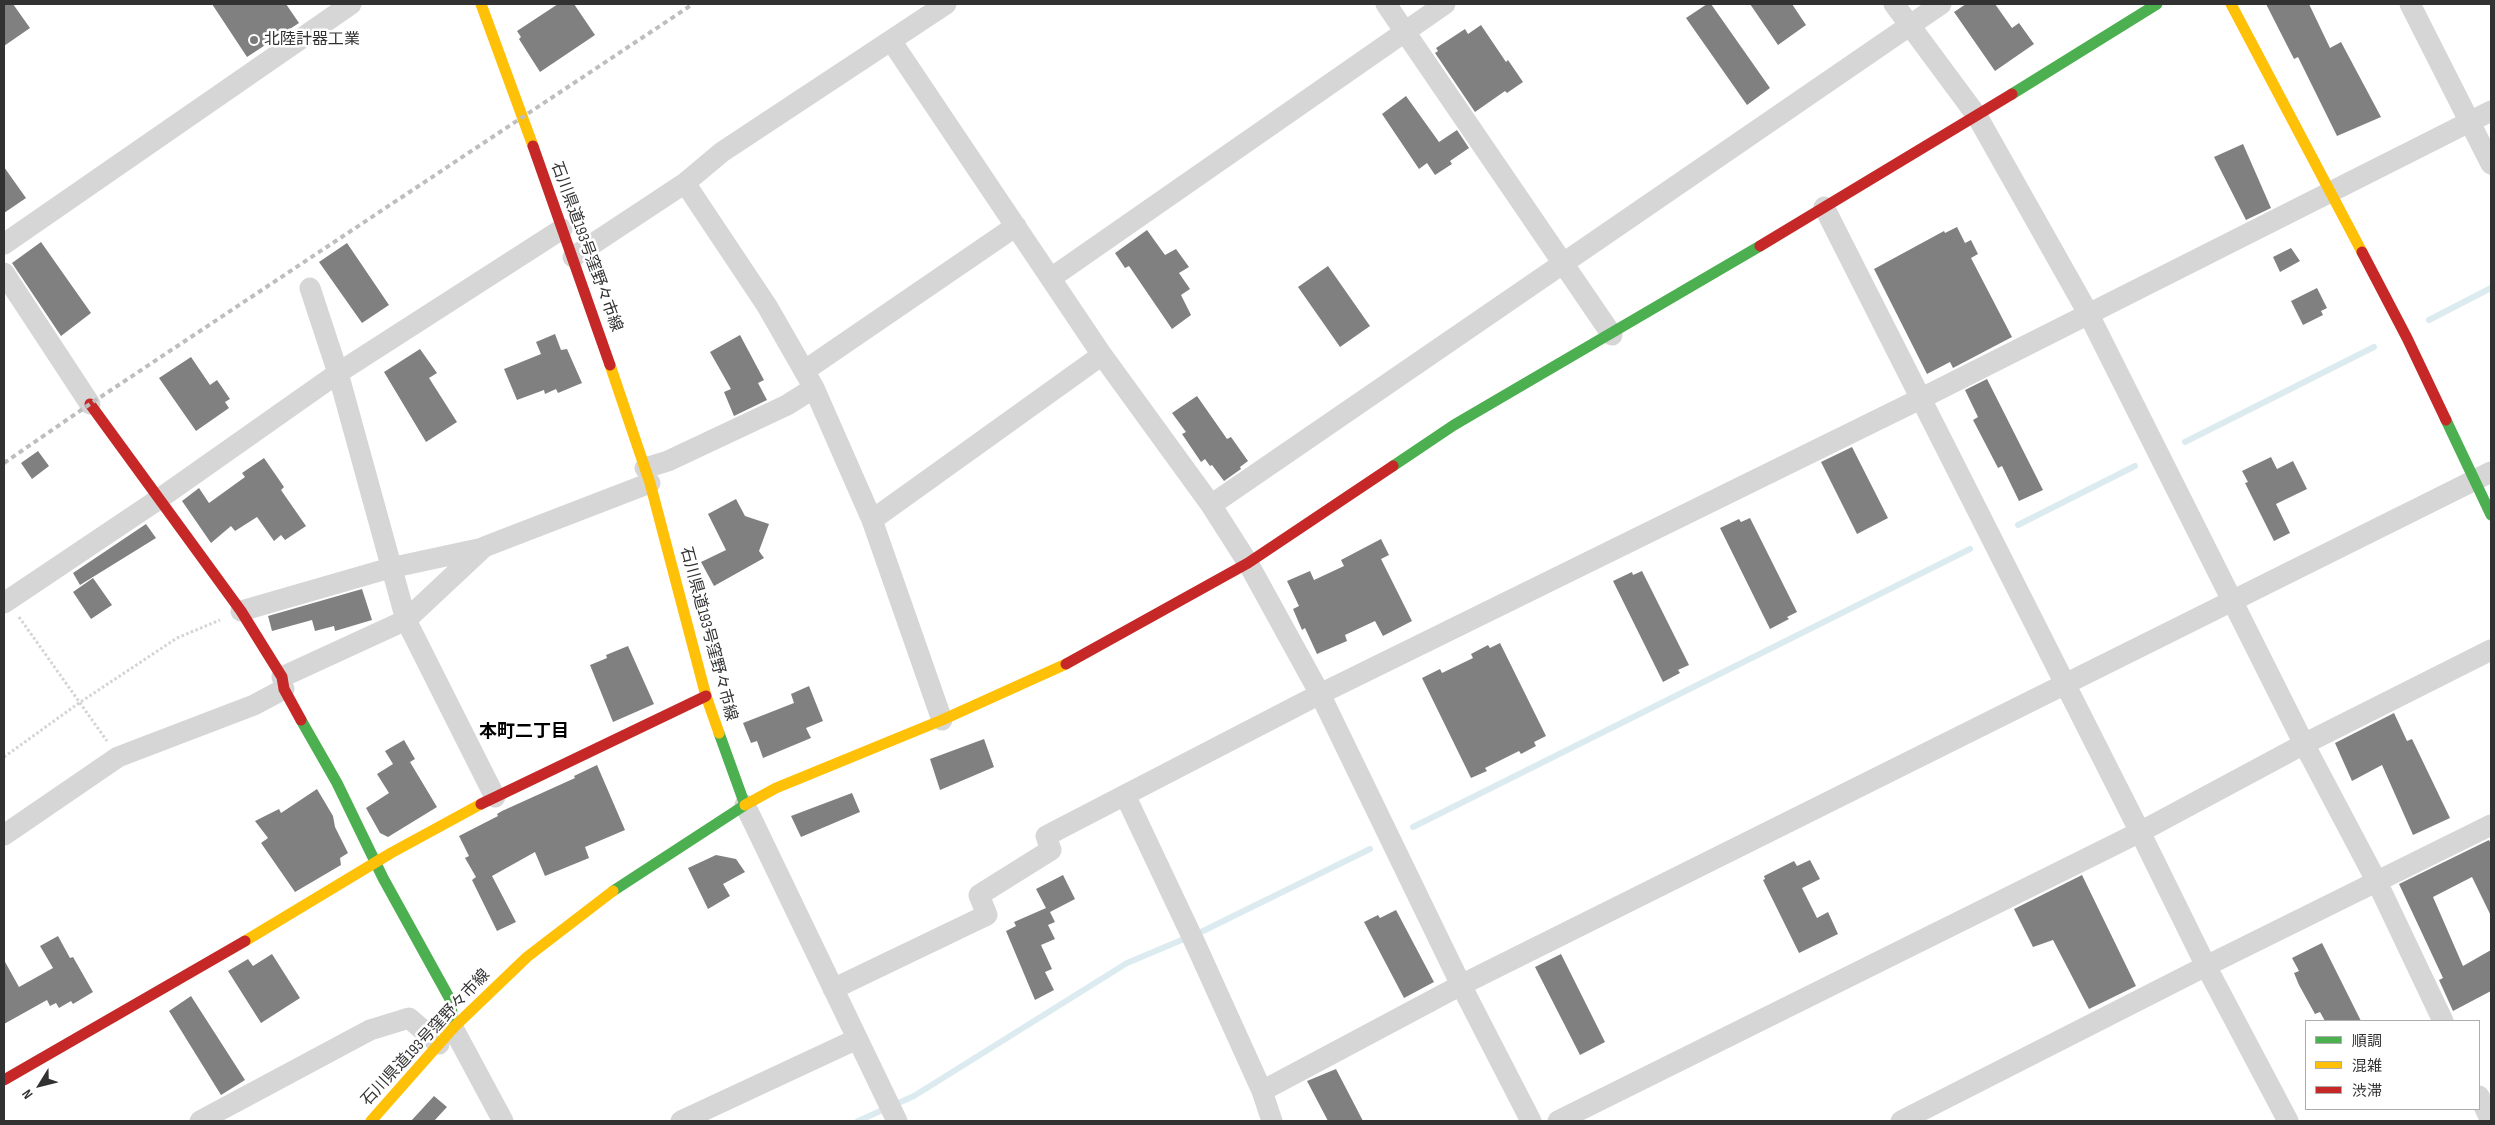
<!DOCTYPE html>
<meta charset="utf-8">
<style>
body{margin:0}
#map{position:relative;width:2495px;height:1125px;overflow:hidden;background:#fff;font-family:"Sofia Sans Condensed","Noto Sans JP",sans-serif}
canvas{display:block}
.frame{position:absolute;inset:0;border:5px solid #323232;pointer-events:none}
.legend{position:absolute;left:2305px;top:1020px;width:175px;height:90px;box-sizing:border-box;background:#fff;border:1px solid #adadad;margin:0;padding:6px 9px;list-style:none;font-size:15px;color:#323232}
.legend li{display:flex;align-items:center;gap:10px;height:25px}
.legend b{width:25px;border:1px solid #adadad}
.north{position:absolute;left:15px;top:1060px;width:50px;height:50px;-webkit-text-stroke:4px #fff;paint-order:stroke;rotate:234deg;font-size:14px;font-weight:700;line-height:20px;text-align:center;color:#323232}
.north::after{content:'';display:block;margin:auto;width:18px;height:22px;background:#323232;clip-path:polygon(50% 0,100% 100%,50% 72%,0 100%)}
</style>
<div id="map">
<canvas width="2495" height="1125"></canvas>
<div class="frame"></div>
<ul class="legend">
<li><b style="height:6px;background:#4caf50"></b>順調</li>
<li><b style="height:6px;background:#ffc107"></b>混雑</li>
<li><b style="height:6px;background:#c62828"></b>渋滞</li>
</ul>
<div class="north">N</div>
</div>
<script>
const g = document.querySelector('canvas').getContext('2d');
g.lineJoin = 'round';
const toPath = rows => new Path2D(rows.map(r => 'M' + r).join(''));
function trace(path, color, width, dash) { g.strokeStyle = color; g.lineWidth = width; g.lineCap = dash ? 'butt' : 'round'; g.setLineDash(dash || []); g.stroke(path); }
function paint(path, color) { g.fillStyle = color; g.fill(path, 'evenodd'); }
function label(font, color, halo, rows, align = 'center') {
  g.font = font + ' "Sofia Sans Condensed","Noto Sans JP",sans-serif'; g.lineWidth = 5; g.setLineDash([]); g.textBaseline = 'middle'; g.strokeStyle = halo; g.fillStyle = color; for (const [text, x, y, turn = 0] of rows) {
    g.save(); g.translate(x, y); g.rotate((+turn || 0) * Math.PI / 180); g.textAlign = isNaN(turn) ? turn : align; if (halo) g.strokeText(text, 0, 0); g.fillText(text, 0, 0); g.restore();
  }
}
trace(toPath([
 [2429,320,2491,288],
 [2185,442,2374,347],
 [2018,525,2135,466],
 [1413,827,1970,549],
 [858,1121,914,1096,1127,963,1203,931,1370,849]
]), '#dbebf0', 6);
paint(toPath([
 [4,4,13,4,30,28,4,46],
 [212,4,286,4,299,23,247,57],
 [558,4,574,4,595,35,540,72,519,39,521,37,517,31],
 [1707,4,1711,4,1770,88,1747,105,1686,18],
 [1750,4,1792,4,1806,25,1778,45],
 [1966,4,1995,4,2012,28,2019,23,2034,44,1995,71,1954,12],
 [2266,4,2309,4,2330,48,2341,42,2381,117,2337,136,2298,57,2294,59],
 [1481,25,1506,62,1508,60,1523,82,1507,93,1505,91,1475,112,1435,53,1438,51,1436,48,1465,29,1468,34],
 [1406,96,1439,142,1457,130,1469,148,1450,161,1452,164,1435,175,1427,163,1419,169,1382,114],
 [2243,144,2271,208,2246,220,2214,157],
 [4,167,26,198,4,213],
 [1957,227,1965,243,1971,240,1978,254,1971,258,2012,337,1953,368,1950,362,1927,374,1874,269,1944,231,1945,233],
 [1147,230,1165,255,1176,249,1189,267,1179,273,1190,289,1181,295,1191,315,1172,329,1129,266,1125,268,1115,253],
 [41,242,91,313,61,336,12,263],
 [347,243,389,305,362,323,319,262],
 [2291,248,2300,261,2280,272,2273,257],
 [1328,266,1370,326,1340,347,1298,287],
 [2317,288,2327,308,2321,311,2323,315,2303,325,2291,301],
 [555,334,561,350,567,349,582,383,558,393,556,389,545,394,544,390,517,400,504,369,541,354,536,342],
 [740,335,764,380,758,383,767,400,734,416,724,392,731,389,710,352],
 [420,349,437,373,429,378,457,422,426,442,384,372],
 [191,357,210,385,217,380,230,399,225,402,229,408,196,431,159,378],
 [1987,379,2043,490,2019,501,2002,466,1998,468,1985,443,1973,420,1978,417,1965,390],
 [1197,396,1227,439,1231,437,1248,461,1240,467,1241,469,1224,481,1212,465,1210,466,1205,459,1201,462,1182,434,1186,432,1172,413],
 [1852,447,1888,518,1857,534,1821,462],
 [38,451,49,466,32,479,21,463],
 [2271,457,2277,469,2293,461,2307,489,2276,504,2290,533,2274,541,2245,483,2248,482,2242,471],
 [264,458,284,487,281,490,306,526,285,540,281,535,274,541,257,517,235,531,231,526,211,543,182,501,199,488,209,503,245,477,242,473],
 [736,499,745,516,769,524,759,551,764,558,714,586,701,562,726,550,708,514],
 [1750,518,1797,612,1787,617,1789,619,1770,629,1720,528,1739,519,1741,522],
 [146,524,156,538,80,585,73,573],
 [1381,539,1389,555,1381,559,1412,621,1383,636,1375,621,1345,635,1347,641,1317,654,1305,628,1302,630,1293,609,1299,606,1287,581,1310,571,1314,580,1344,566,1341,560],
 [1642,571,1689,665,1678,670,1680,673,1663,682,1613,581,1632,572,1633,575],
 [93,578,112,605,91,619,73,592],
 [362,589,372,620,335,631,334,626,315,631,312,620,272,631,268,616],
 [1500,643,1546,736,1534,742,1536,746,1521,754,1519,751,1485,768,1487,771,1471,778,1422,678,1440,669,1442,673,1473,658,1471,654,1488,645,1490,648],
 [628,646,654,704,613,722,590,665,607,658,606,655],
 [809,686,823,721,806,728,811,738,763,758,757,741,751,743,743,723,794,703,791,694],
 [2394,713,2407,741,2412,739,2450,818,2413,835,2382,765,2352,781,2335,743],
 [984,739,994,767,940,790,930,759],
 [404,740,415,759,410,762,437,807,388,837,380,833,366,808,389,793,377,774,393,764,385,751],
 [597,765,625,830,585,847,589,858,545,876,535,852,492,876,516,922,497,931,472,880,476,877,465,858,469,856,459,836,498,816,497,814,502,811,575,778,574,776],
 [317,789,333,816,335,827,348,853,340,858,341,865,295,892,261,843,268,838,255,821,279,809,281,813],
 [852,793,860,812,801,837,791,816],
 [2489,840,2491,844,2491,916,2472,877,2433,897,2463,966,2491,950,2491,991,2453,1011,2439,980,2443,978,2399,884],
 [716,855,736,859,745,872,723,884,730,896,708,909,688,868],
 [1810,860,1820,879,1802,888,1817,918,1828,912,1838,934,1799,953,1763,880,1765,879,1764,876,1794,861,1797,866],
 [1063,875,1075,899,1050,912,1055,922,1048,925,1055,939,1041,945,1052,969,1045,972,1054,990,1035,1000,1006,931,1016,926,1014,922,1046,908,1036,889],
 [2082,875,2136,986,2089,1009,2053,940,2033,947,2014,909],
 [1396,910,1434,982,1404,998,1364,922,1378,915,1380,918],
 [58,936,70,958,73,957,93,992,73,1004,71,1001,59,1008,56,1003,50,1006,47,1000,4,1024,4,960,19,987,53,968,40,946],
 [2322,943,2361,1021,2325,1021,2320,1012,2315,1014,2299,985,2294,973,2299,971,2292,958],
 [272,954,300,998,261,1023,228,971,248,959,253,966],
 [1561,954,1605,1042,1580,1055,1535,967],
 [191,996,245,1080,221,1095,169,1011],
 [1336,1069,1363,1121,1328,1121,1307,1081],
 [434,1096,447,1107,434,1121,411,1121]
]), '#808080');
trace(toPath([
 [19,617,107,741],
 [4,757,79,703,177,638,220,620]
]), '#d4d4d4', 3, [2.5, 2.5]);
trace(toPath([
 [1386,4,1612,335],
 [1894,4,1977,116,2088,313,2304,744,2377,882,2443,1021],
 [2410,4,2491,164],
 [892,42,1102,355,1211,505,1248,563,1320,694,1461,985,1531,1121],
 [1824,207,2140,832,2304,744,2491,650],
 [4,244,351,4],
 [573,257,685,183,722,152,946,4],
 [4,273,90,404],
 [1051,278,1445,4],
 [310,288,338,373,406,620,495,797],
 [804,371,1016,226],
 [814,388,872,520,942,720],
 [645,468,668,461,787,405,814,388,767,306,685,183],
 [1211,505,1941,4],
 [872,520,1102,355],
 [4,603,159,499,338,373,562,229],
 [241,611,390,568,483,548],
 [282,677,406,620,484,547,650,483],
 [745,805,897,1121],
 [4,835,118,757,254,705,284,689],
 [833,989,987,915,979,895,1051,850,1046,836,1125,795],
 [453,1028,503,1121],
 [1262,1091,1461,985,2491,472],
 [2479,1096,2491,1121],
 [200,1121,370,1030,409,1018,439,1044],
 [681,1121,857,1039],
 [1272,1121,1262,1091,1195,943,1125,795,1320,694,1922,398,2491,111],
 [1558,1121,2140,832,2206,966,2288,1121],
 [1901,1121,2206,966,2491,825]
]), '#d6d6d6', 21);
trace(toPath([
 [2012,94,2157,4],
 [2446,420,2491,515],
 [1393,466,1454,425,1760,246],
 [301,720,337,783,383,878,451,1001,453,1028],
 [613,891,745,805,719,733]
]), '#4caf50', 11);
trace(toPath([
 [481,4,533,146],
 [2231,4,2362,252],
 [610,365,650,483,706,696,719,733],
 [745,805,776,788,942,720,1066,664],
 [245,941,391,853,481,804],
 [371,1121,453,1028,527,957,613,891]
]), '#ffc107', 11);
trace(toPath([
 [533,146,610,365],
 [1760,246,2012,94],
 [2362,252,2407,338,2446,420],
 [90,404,241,611,282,677,284,689,301,720],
 [1066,664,1248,563,1393,466],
 [481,804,706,696],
 [4,1080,245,941]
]), '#c62828', 11);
trace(toPath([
 [4,463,90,404,693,4]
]), '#bebebe', 4, [5, 4]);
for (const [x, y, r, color] of [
 [254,40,5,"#7a7a7a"]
]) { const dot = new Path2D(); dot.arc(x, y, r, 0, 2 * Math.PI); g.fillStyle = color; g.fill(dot); trace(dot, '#fff', 2); }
label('16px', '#323232', '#fff', [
 ["北陸計器工業",264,40]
], 'left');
label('16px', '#323232', '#fff', [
 ["石川県道193号窪野々市線",586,247,70],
 ["石川県道193号窪野々市線",708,634,75],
 ["石川県道193号窪野々市線",426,1038,-47]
]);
label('bold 18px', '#000', '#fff', [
 ["本町二丁目",524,732]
]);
</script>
